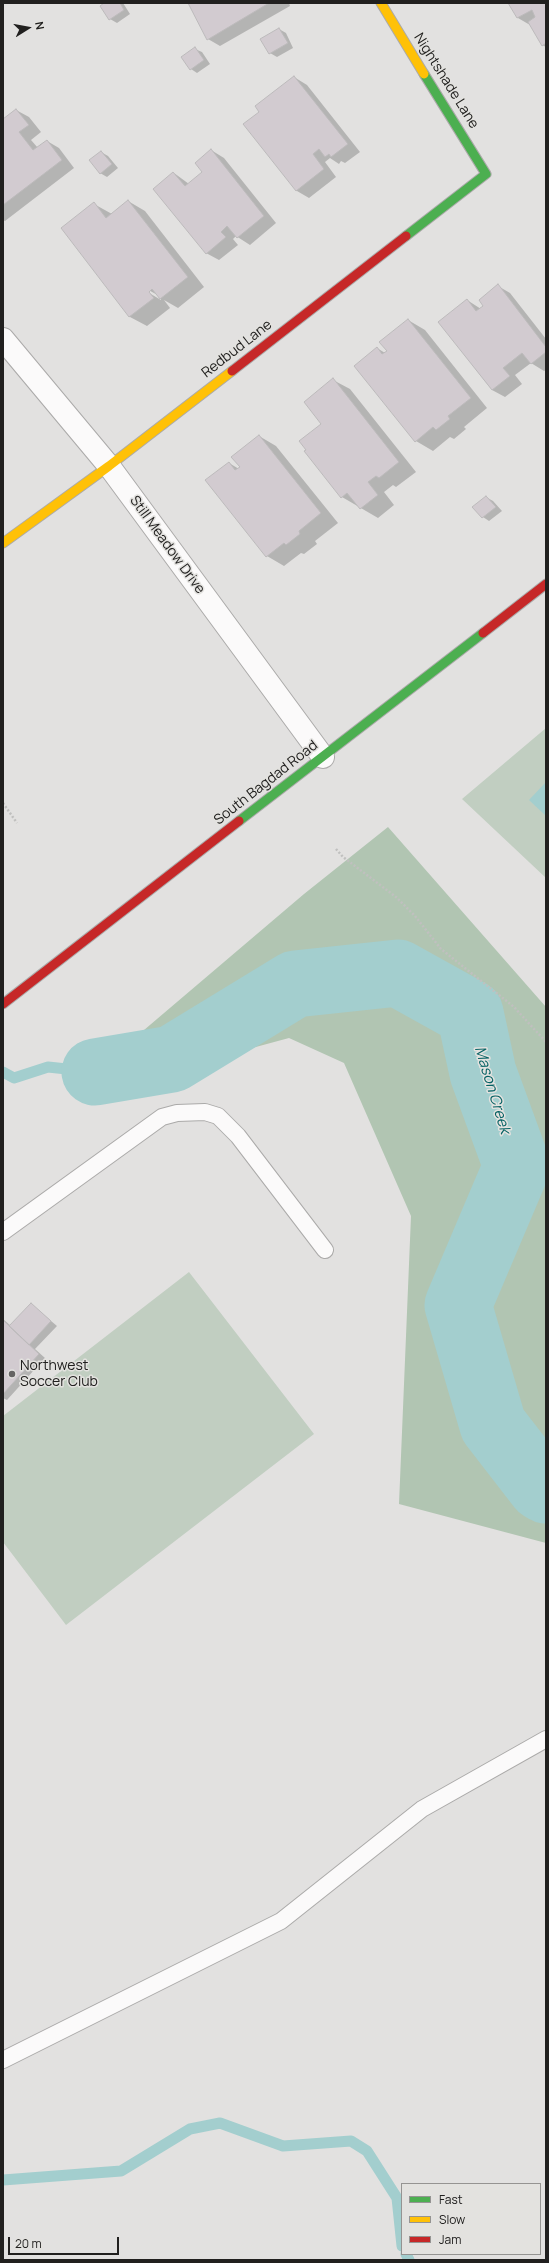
<!DOCTYPE html>
<style>
body{margin:0}
#map{position:relative;width:549px;height:2263px;overflow:hidden;background:#e2e1e0;font-family:Manrope,sans-serif}
canvas{display:block}
.frame{position:absolute;inset:0;border:4px solid #21201f;pointer-events:none}
.legend{position:absolute;left:401px;top:2183px;width:140px;height:72px;box-sizing:border-box;background:#e3e2df;border:1px solid #959492;margin:0;padding:5px 7px;list-style:none;font-size:12px;color:#21201f}
.legend li{display:flex;align-items:center;gap:8px;height:20px}
.legend b{width:20px;border:1px solid #959492}
.north{position:absolute;left:8px;top:8px;width:40px;height:40px;-webkit-text-stroke:3px #e3e2df;paint-order:stroke;rotate:79deg;font-size:11px;font-weight:700;line-height:16px;text-align:center;color:#21201f}
.north::after{content:'';display:block;margin:auto;width:14px;height:18px;background:#21201f;clip-path:polygon(50% 0,100% 100%,50% 72%,0 100%)}
.scale{position:absolute;left:8px;top:2237px;width:111px;height:18px;box-sizing:border-box;border:2px solid #21201f;border-top:0;padding-left:5px;font-size:12px;line-height:14px;white-space:nowrap;color:#21201f;-webkit-text-stroke:3px #e3e2df;paint-order:stroke}
</style>
<div id="map">
<canvas width="549" height="2263"></canvas>
<div class="frame"></div>
<ul class="legend">
<li><b style="height:5px;background:#4caf50"></b>Fast</li>
<li><b style="height:5px;background:#ffc107"></b>Slow</li>
<li><b style="height:5px;background:#c62828"></b>Jam</li>
</ul>
<div class="north">N</div>
<div class="scale">20 m</div>
</div>
<script>
const g = document.querySelector('canvas').getContext('2d');
g.lineJoin = 'round';
function paint(path, color) { g.fillStyle = color; g.fill(path, 'evenodd'); }
const toPath = rows => new Path2D(rows.map(r => 'M' + r).join(''));
function trace(path, color, width, dash) { g.strokeStyle = color; g.lineWidth = width; g.lineCap = dash ? 'butt' : 'round'; g.setLineDash(dash || []); g.stroke(path); }
function label(font, color, halo, rows, align = 'center') {
  g.font = font + ' Manrope,sans-serif'; g.lineWidth = 3; g.setLineDash([]); g.textBaseline = 'middle'; g.strokeStyle = halo; g.fillStyle = color; for (const [text, x, y, turn = 0] of rows) {
    g.save(); g.translate(x, y); g.rotate((+turn || 0) * Math.PI / 180); g.textAlign = isNaN(turn) ? turn : align; if (halo) g.strokeText(text, 0, 0); g.fillText(text, 0, 0); g.restore();
  }
}
paint(toPath([
 [546,728,546,878,462,799],
 [189,1272,314,1434,66,1625,3,1542,3,1416]
]), '#c1cec1');
paint(toPath([
 [388,827,546,1007,546,1543,399,1504,411,1216,344,1063,289,1038,108,1087,117,1053,304,894]
]), '#b1c5b2');
paint(toPath([
 [546,782,546,816,529,800]
]), '#a3cece');
paint(toPath([
 [106,3,123,3,130,14,117,23,110,19],
 [189,3,289,3,290,6,220,46,208,39],
 [510,3,546,3,546,47,542,45,530,25,518,18],
 [279,29,286,33,293,48,277,57,270,53],
 [195,49,202,52,210,64,197,73,191,69],
 [294,77,307,85,360,152,345,163,341,161,339,164,330,158,325,162,336,177,309,198,297,191,244,124,261,112],
 [16,110,29,117,41,132,31,140,38,148,47,141,59,148,74,168,5,221,3,220,3,120],
 [211,150,224,158,276,223,250,245,236,236,233,239,238,245,219,260,206,253,174,173,189,184,204,172],
 [101,152,108,156,118,168,107,177,100,173],
 [128,201,145,211,204,287,178,308,164,300,170,308,147,326,130,317,63,229,94,204,112,214],
 [145,288,161,297,161,300,144,290],
 [498,286,510,293,546,339,546,370,544,371,531,363,515,375,522,384,505,397,492,390,439,322,467,300,481,309],
 [408,320,425,330,487,408,464,427,466,429,454,439,450,437,433,451,416,441,377,348,385,353,388,351],
 [333,380,350,389,416,472,396,487,393,485,384,492,394,505,378,518,342,497,322,424],
 [259,436,276,446,338,523,315,541,317,544,304,554,301,553,284,566,267,556,229,463,239,469,241,467],
 [486,497,493,501,502,511,489,521,483,517],
 [31,1304,57,1326,35,1349,45,1358,7,1400,3,1398,3,1319,11,1326]
]), '#0003');
trace(toPath([
 [3,1072,14,1078,48,1067,95,1072],
 [3,2180,121,2171,190,2129,220,2123,283,2146,351,2141,367,2151,397,2198,402,2246],
 [406,2254,409,2260]
]), '#a3cece', 11);
trace(toPath([
 [95,1072,172,1059,295,984,398,973,470,1013,483,1073,517,1166,458,1305,493,1425,541,1487,546,1490]
]), '#a3cece', 67);
const building = toPath([
 [104,3,120,3,124,10,109,20,100,6,104,3],
 [188,3,269,3,207,40,188,3],
 [508,3,546,3,546,43,542,46,528,22,535,17,532,10,517,18,508,3],
 [279,28,288,43,269,54,260,39,279,28],
 [195,47,204,60,190,70,181,57,195,47],
 [294,76,348,144,331,157,329,154,325,157,319,149,313,154,324,169,296,191,243,124,259,112,255,106,294,76],
 [16,109,29,125,19,132,33,150,47,140,62,160,3,205,3,119,16,109],
 [211,149,264,216,237,238,227,226,221,232,226,237,206,254,153,189,173,172,185,186,202,172,195,163,211,149],
 [101,151,112,164,100,174,89,160,101,151],
 [128,200,188,277,160,299,152,289,149,292,154,298,129,317,61,228,94,202,106,218,128,200],
 [498,284,546,347,546,352,531,364,522,353,503,368,510,376,492,390,438,322,467,299,476,311,483,306,479,300,498,284],
 [408,319,471,398,448,416,450,419,436,430,433,427,415,442,354,366,377,347,382,354,387,351,379,342,408,319],
 [333,378,399,462,379,478,376,476,368,482,378,495,360,509,347,493,341,498,304,451,306,450,299,441,321,424,304,402,333,378],
 [259,435,321,513,299,531,300,534,286,545,284,543,266,557,205,480,229,462,235,470,240,467,231,457,259,435],
 [486,496,496,507,482,518,472,507,486,496],
 [31,1303,51,1321,29,1345,9,1326,31,1303],
 [3,1320,39,1354,3,1394,3,1320]
]);
paint(building, '#d2cbd0');
trace(building, '#bcbabb', 1);
const lane = toPath([
 [3,1232,162,1117,177,1113,205,1112,218,1116,238,1136,325,1250],
 [3,2060,281,1921,422,1809,546,1739]
]);
const street = toPath([
 [3,339,109,466,323,757]
]);
const fast = toPath([
 [406,236,486,174,424,74],
 [239,821,483,633]
]);
const slow = toPath([
 [381,3,424,74],
 [3,543,109,466,232,371]
]);
const jam = toPath([
 [232,371,406,236],
 [483,633,546,584],
 [3,1004,239,821]
]);
trace(lane, '#abaaa9', 18);
trace(street, '#abaaa9', 24);
trace(fast, '#abaaa9', 11);
trace(slow, '#abaaa9', 11);
trace(jam, '#abaaa9', 11);
trace(toPath([
 [3,803,17,823],
 [336,849,343,857,396,897,415,916,441,949,514,1007,546,1042]
]), '#c0c0bf', 2.5, [2, 2]);
trace(lane, '#fbfafa', 16);
trace(street, '#fbfafa', 22);
trace(fast, '#4caf50', 9);
trace(slow, '#ffc107', 9);
trace(jam, '#c62828', 9);
for (const [x, y, r, color] of [
 [12,1374,4,"#656463"]
]) { const dot = new Path2D(); dot.arc(x, y, r, 0, 2 * Math.PI); g.fillStyle = color; g.fill(dot); trace(dot, '#e3e2df', 1.5); }
label('14px', '#21201f', '#e3e2df', [
 ["Nightshade Lane",446,81,58],
 ["Redbud Lane",237,349,-38],
 ["Still Meadow Drive",167,545,54],
 ["South Bagdad Road",266,783,-38]
]);
label('14px', '#21201f', '#e3e2df', [
 ["Northwest",20,1366],
 ["Soccer Club",20,1382]
], 'left');
label('italic 15px', '#066264', '#e3e2df', [
 ["Mason Creek",492,1090,73]
]);
</script>
